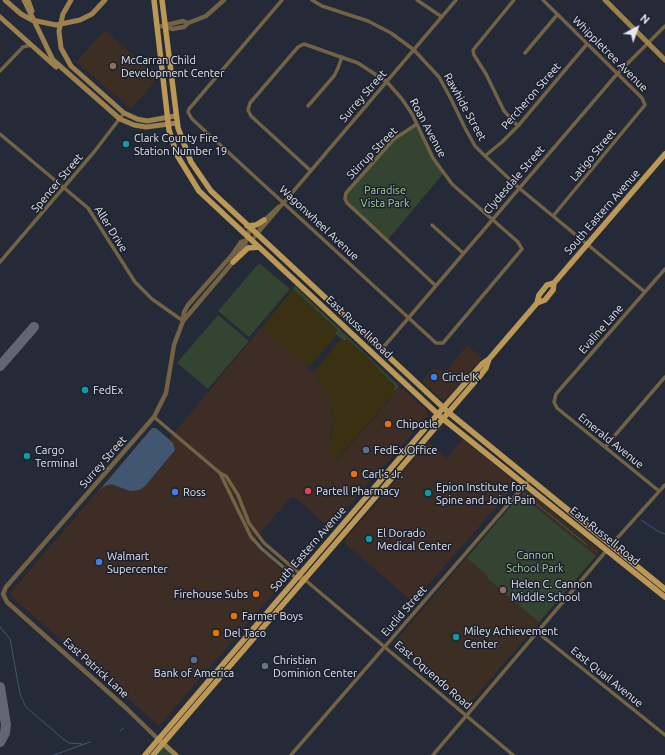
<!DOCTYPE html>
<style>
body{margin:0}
#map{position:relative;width:665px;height:755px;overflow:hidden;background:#242a37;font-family:Ubuntu,sans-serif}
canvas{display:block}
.north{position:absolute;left:617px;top:8px;width:40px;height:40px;-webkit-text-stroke:3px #1b202d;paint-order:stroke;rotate:41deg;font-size:11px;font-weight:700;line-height:16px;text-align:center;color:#e4e7f0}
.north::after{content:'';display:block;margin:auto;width:14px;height:18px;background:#e4e7f0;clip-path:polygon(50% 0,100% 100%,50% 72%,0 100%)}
</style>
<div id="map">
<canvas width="665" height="755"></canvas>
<div class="north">N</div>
</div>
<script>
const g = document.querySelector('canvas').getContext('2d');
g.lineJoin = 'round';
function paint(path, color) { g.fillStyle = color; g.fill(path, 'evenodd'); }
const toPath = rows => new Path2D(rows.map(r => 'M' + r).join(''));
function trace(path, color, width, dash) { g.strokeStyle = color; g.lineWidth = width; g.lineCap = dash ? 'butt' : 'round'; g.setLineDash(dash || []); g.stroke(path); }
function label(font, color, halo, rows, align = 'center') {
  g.font = font + ' Ubuntu,sans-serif'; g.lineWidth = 3; g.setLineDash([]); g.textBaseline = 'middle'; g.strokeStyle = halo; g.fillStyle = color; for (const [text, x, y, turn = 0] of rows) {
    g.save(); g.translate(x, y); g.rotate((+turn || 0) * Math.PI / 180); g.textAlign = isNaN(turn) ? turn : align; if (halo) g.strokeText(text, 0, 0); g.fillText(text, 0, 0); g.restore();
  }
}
paint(toPath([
 [261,328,304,363,303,364,315,374,326,391,331,404,333,418,330,441,337,461,391,398,399,386,427,411,428,416,329,528,295,497,291,497,252,543,289,576,159,726,11,596,11,592,152,428,156,428,169,439],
 [467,345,482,358,444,401,422,382,433,369,446,371],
 [463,439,514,481,510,485,513,488,413,602,343,542,428,442,447,458]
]), '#3e2d24');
paint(toPath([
 [105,30,151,71,155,78,153,84,131,109,76,62],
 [523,491,528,491,597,548,599,553,470,703,463,704,394,647,393,644]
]), '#3d2e23');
paint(toPath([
 [417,126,443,174,387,241,346,202,345,196,388,147,403,133],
 [259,263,290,289,249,337,218,311],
 [295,286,396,383,399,386,396,391,393,389,395,386,366,356,347,339,344,341,334,333,337,330,293,289],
 [218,315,249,341,208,389,177,363],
 [520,495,596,556,539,622,488,579,487,575,467,558],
 [163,744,176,755,155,755]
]), '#334430');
paint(toPath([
 [293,289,337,330,335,333,337,335,309,367,303,364,304,363,261,328],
 [341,339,344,341,347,339,366,356,395,386,393,389,396,391,335,462,333,461,330,450,333,418,331,404,326,391,314,372]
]), '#393111');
paint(toPath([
 [152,428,156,428,173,443,175,450,145,486,139,490,130,491,111,484,103,487,98,492]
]), '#415771');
trace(toPath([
 [523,493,587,545],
 [641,520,659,532,665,534],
 [0,627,10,639,20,694,26,707,63,739,69,743,82,744],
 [120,731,124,728],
 [54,755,90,742]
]), '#415771', 1);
trace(toPath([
 [0,366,34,327],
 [0,687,6,725,5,733,0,742]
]), '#606672', 10);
trace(toPath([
 [282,0,189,109,188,112,192,119,436,343,443,343,522,249,518,242,452,184,433,158,412,114,402,99,387,82,358,63,304,44,298,47,250,103,248,110,251,116,311,171],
 [312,0,322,6,368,21,391,33,414,50,439,77,451,99,465,128,475,146,485,156,519,188,645,292],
 [417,0,442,17],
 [514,0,473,50,474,55,486,74,504,111,518,126],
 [543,0,642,98,645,105,553,216],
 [525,53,557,15],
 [0,71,23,47,31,45],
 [308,106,334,76,338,68,342,57],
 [417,124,394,139,346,193,345,199,347,203,436,286],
 [0,134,88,208,135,282,152,299,183,321],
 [485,156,502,142,518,126,587,44],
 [432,225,463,253],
 [259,230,264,220,279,206],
 [252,240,456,0],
 [0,262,94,152,124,113],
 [381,350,617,74,665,26],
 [154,417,220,473,226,476,238,495,249,523,264,543,300,574,304,579,513,755],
 [605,447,665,377],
 [220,473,251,537,262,549,296,578,304,579],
 [659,491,557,408,554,402,556,394,665,269],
 [611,545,665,485],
 [537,632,665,735],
 [291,755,530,479],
 [433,755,607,550]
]), '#736244', 3.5);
trace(toPath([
 [166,26,172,29,184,27,188,23,206,16,224,0],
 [158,27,183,21,188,23],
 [183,321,184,312,188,305,232,255,241,242,245,241],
 [158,739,125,707,7,602,3,594,6,587,154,417,166,393,174,345,183,321,233,262,245,244,250,228]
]), '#736244', 4.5);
trace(toPath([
 [5,0,21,14,32,20,56,25,80,20,92,14,105,0],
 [24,0,53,60,120,119,134,125,146,127,177,123],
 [28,0,32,11],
 [71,0,63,14,59,31,61,48,71,66,124,113,137,119,147,121,175,116],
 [605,0,665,60],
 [0,17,56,67],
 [158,739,176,755]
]), '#9c814f', 5);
trace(toPath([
 [154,0,169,130,177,155,199,191,442,418,665,597],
 [162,0,178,128,191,162,211,191,448,412,665,589],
 [247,226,256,225,264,220],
 [233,262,248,248,259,247],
 [537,303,545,300,553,290,554,283,665,154],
 [145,755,422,432,482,364,489,359],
 [153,755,479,377,486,368,489,359,537,303,539,295,547,285,554,283]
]), '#bc9857', 5.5);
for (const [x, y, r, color] of [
 [113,66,4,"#8d6e63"],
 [126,144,4,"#0f9aa8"],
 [434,377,4,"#3f7fe0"],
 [85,390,4,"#0f9aa8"],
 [388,424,4,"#e8710a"],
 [366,450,4,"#5c6f8a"],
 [27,456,4,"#0f9aa8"],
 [354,474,4,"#e8710a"],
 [308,491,4,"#e0444e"],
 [175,492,4,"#3f7fe0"],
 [428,493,4,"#0f9aa8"],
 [369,539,4,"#0f9aa8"],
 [99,562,4,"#3f7fe0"],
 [503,590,4,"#8d6e63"],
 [256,594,4,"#e8710a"],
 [234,616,4,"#e8710a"],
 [216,633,4,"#e8710a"],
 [456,637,4,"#0f9aa8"],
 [194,660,4,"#5c6f8a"],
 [265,666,4,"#6b7280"]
]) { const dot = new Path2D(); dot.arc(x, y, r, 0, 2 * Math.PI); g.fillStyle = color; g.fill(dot); trace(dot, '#1b202d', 1.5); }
label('11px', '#e4e7f0', '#1b202d', [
 ["Whippletree Avenue",610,54,45],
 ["Surrey Street",363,96,-49],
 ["Percheron Street",531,96,-49],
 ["Rawhide Street",465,107,61],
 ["Roan Avenue",428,128,62],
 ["Stirrup Street",372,153,-46],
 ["Latigo Street",593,155,-50],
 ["Clydesdale Street",514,180,-49],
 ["Spencer Street",57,183,-50],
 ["South Eastern Avenue",602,212,-49],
 ["Wagonwheel Avenue",319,223,43],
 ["Aller Drive",111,229,58],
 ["East Russell Road",359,327,43],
 ["Evaline Lane",601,329,-49],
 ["Emerald Avenue",611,441,39],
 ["Surrey Street",103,462,-49],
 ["East Russell Road",605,536,39],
 ["South Eastern Avenue",308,549,-49],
 ["Euclid Street",404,611,-49],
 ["East Patrick Lane",96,668,42],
 ["East Oquendo Road",433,675,41],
 ["East Quail Avenue",607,677,39]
]);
label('11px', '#e4e7f0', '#1b202d', [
 ["McCarran Child",121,60],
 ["Development Center",121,73],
 ["Clark County Fire",134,138],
 ["Station Number 19",134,151],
 ["Circle K",442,377],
 ["FedEx",93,390],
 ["Chipotle",396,424],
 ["Cargo",35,450],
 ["Terminal",35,463],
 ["FedEx Office",374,450],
 ["Carl's Jr.",362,474],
 ["Epion Institute for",436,487],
 ["Spine and Joint Pain",436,500],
 ["Partell Pharmacy",316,491],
 ["Ross",183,492],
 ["El Dorado",377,533],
 ["Medical Center",377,546],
 ["Walmart",107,556],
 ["Supercenter",107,569],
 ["Helen C. Cannon",511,584],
 ["Middle School",511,597],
 ["Firehouse Subs",248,594,"right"],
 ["Farmer Boys",242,616],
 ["Miley Achievement",464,631],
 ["Center",464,644],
 ["Del Taco",224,633],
 ["Christian",273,660],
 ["Dominion Center",273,673],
 ["Bank of America",194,673,"center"]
], 'left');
label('11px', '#a5cf9e', '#1b202d', [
 ["Paradise",385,190],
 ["Vista Park",385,203],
 ["Cannon",535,555],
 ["School Park",535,568]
]);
</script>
